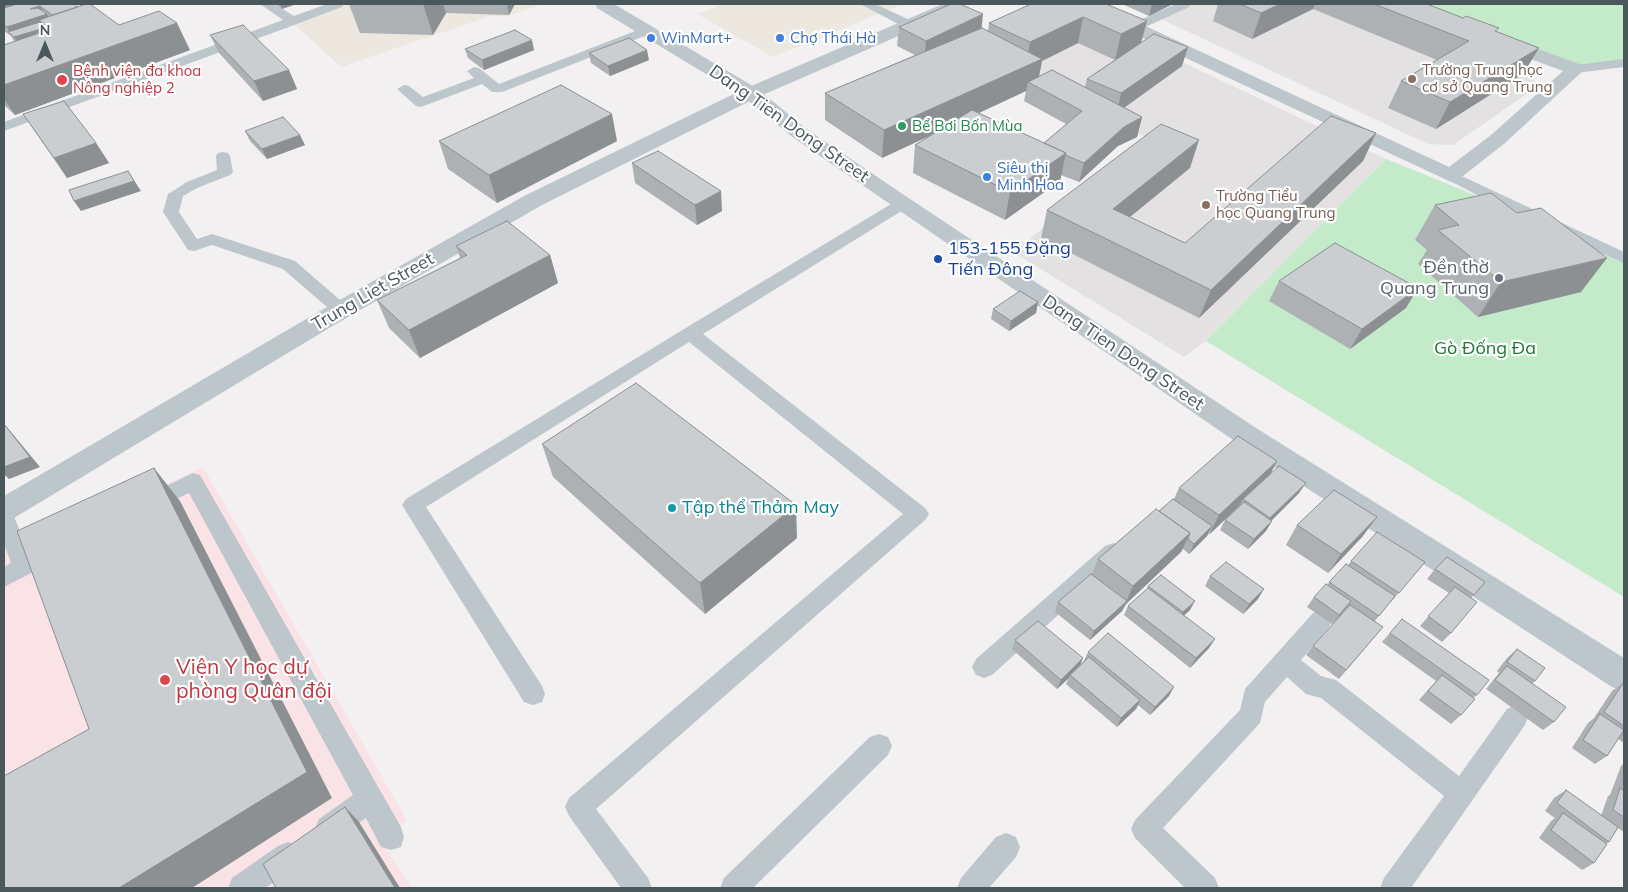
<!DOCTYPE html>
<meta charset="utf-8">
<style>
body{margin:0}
#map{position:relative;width:1628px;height:892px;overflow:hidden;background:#f2f0f0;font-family:Mulish,sans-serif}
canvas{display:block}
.frame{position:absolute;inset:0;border:5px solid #4a575b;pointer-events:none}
.north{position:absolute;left:20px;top:20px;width:50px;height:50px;-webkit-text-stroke:4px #fff;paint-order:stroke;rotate:0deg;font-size:14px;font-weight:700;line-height:20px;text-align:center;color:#4a575b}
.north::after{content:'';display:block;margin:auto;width:18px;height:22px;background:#4a575b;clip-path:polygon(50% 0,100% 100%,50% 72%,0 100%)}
</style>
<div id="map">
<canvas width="1628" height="892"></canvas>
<div class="frame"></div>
<div class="north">N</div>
</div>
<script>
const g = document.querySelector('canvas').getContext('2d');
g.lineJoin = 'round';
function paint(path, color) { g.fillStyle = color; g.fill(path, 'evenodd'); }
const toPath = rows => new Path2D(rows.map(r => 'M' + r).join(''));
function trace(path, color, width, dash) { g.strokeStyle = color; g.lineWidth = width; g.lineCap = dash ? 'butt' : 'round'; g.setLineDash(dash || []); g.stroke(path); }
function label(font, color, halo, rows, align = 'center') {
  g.font = font + ' Mulish,sans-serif'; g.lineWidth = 4.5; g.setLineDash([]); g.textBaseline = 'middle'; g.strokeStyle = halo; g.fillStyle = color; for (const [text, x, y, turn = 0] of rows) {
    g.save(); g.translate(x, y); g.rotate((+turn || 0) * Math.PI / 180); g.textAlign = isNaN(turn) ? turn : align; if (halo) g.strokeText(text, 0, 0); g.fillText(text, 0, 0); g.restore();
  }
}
paint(toPath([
 [349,4,543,4,507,16,490,16,341,67,295,25],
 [725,4,903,4,773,57,697,14]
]), '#ece7df');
paint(toPath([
 [1193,4,1364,4,1532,71,1537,87,1453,145,1428,144,1161,19],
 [1067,7,1386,159,1206,341,1184,357,1013,252,1153,141,976,50]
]), '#e3e1e2');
paint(toPath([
 [203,467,407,820,381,841,412,888,4,888,4,541,43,521,54,538]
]), '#f9e3e6');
paint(toPath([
 [1395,4,1624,4,1624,63,1576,69],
 [1386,159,1507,208,1624,262,1624,597,1206,341]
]), '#c3ebc9');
paint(toPath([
 [260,4,274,4,294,16,327,4,344,4,342,7,297,24,4,131,4,122,283,20,260,4],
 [860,4,875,4,912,21,914,24,908,28,904,27,860,4],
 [1176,4,1191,4,1189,7,1139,30,1135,31,1129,27,1131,24,1176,4],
 [648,26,652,27,654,30,652,33,502,92,492,92,482,84,421,107,416,106,397,89,404,85,409,86,423,97,474,78,467,71,474,67,479,68,499,84,648,26],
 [1624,59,1624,67,1576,73,1569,69,1576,65,1624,59],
 [223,152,228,153,230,156,233,172,230,175,197,188,183,196,179,212,197,239,212,234,295,261,347,306,350,310,347,314,341,316,335,314,283,269,212,245,194,251,188,250,163,212,168,194,187,182,217,170,216,156,218,153,223,152],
 [1451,171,1624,252,1624,263,1512,213,1446,179,1443,176,1446,173,1451,171],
 [902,199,908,201,910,204,908,207,703,334,925,508,929,514,925,520,596,809,648,878,652,888,621,888,569,816,565,807,569,798,903,514,689,342,426,507,542,686,545,694,542,702,533,705,524,702,402,505,406,499,684,329,896,201,902,199],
 [193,473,200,475,401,827,404,837,401,847,391,850,381,847,366,818,337,837,328,841,319,837,315,828,319,819,353,795,189,493,148,512,141,510,137,504,141,498,193,473],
 [4,509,12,512,30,554,53,543,61,546,64,552,61,558,4,587,4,567,11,563,4,544,4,509],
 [1113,543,1121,546,1124,552,1121,558,992,675,984,678,976,675,972,667,976,659,1105,546,1113,543],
 [1321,610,1329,613,1333,620,1329,627,1301,660,1321,676,1336,680,1459,776,1507,709,1516,705,1525,709,1528,717,1525,725,1411,888,1380,888,1384,878,1444,796,1321,698,1306,694,1287,677,1265,702,1260,723,1163,828,1215,878,1219,888,1185,888,1135,838,1131,829,1135,820,1240,710,1245,689,1313,613,1321,610],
 [879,734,888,737,892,746,888,755,753,888,720,888,724,878,870,737,879,734],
 [1006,833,1016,837,1020,847,1016,857,989,888,957,888,961,878,996,837,1006,833],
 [288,842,298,846,302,856,298,866,265,888,228,888,232,878,278,846,288,842]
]), '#bdc7cb');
paint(toPath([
 [943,4,965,4,963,8,758,97,542,205,331,327,14,518,4,521,4,496,313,315,526,195,744,89,943,4],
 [1077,4,1098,4,1449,167,1491,135,1563,71,1493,45,1490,41,1493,37,1499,36,1505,37,1582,65,1585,69,1505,143,1458,180,1451,182,1079,8,1077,4]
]), '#bdc7cb');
paint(toPath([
 [595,4,614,4,758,89,805,128,910,199,1256,428,1624,658,1624,691,1612,687,1236,442,791,136,744,97,597,8,595,4]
]), '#bdc7cb');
paint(toPath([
 [4,4,78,7,119,25,190,50,15,115,4,105,4,45,14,41,11,36,4,31],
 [275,4,296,4,282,9],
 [349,4,515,4,509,15,446,13,433,35,360,33],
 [1106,4,1141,43,1182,66,1124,107,1142,117,1137,137,1118,146,1079,182,1061,175,1060,181,1005,220,913,173,915,145,933,134,882,158,825,120,825,93,915,55,897,46,899,27,981,28,988,31,989,23],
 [1078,43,1115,60,1087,79,1085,87,1039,76,1042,61],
 [1026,91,1024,101,1066,124,1044,143,979,113],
 [1122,4,1173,4,1149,16],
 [1218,4,1427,4,1539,48,1523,74,1436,129,1388,108,1401,81,1437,60,1313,9,1252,39,1213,21],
 [210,35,289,70,297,89,263,101,219,53],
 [465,49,534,50,484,70,468,58],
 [589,53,649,60,610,76,591,63],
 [23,114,96,143,109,163,67,178],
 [245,131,305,145,267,159,250,141],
 [1376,133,1363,161,1199,318,1041,238,1047,210,1190,168,1130,217,1185,243],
 [439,141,617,141,497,203,448,169],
 [632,163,722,211,697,225,635,183],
 [1435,205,1581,292,1478,317,1418,264,1427,250,1415,240],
 [456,246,550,255,558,283,420,358,389,328,377,300,460,258],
 [1279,281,1406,308,1350,349,1269,301],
 [1038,302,1036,313,1009,331,991,319,993,309],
 [542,444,797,538,705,614,553,477],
 [1271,474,1299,493,1271,521,1266,531,1248,549,1220,530,1225,520,1239,506,1208,534,1207,536,1189,554,1183,549,1181,552,1126,604,1122,611,1090,640,1055,612,1058,602,1092,574,1098,559,1174,499,1179,488],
 [1297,525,1363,536,1328,573,1286,545],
 [1351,561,1425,562,1391,602,1390,602,1374,622,1383,627,1339,679,1306,655,1313,646,1347,608,1346,608,1332,624,1307,607,1314,597,1348,565],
 [1435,569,1485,582,1471,598,1451,633,1442,642,1420,626,1449,593,1427,579],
 [1210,576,1258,599,1243,614,1205,586],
 [1148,586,1190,610,1184,615,1209,648,1190,668,1124,615,1128,606,1147,589],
 [1390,633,1477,695,1473,698,1461,715,1451,724,1419,700,1436,681,1382,642],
 [1015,640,1080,665,1084,661,1088,652,1169,696,1150,715,1138,705,1136,709,1117,727,1066,684,1069,678,1057,689,1012,649],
 [1517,649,1535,681,1532,684,1554,722,1543,730,1486,689,1499,673,1497,671,1507,658],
 [1624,682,1624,743,1618,739,1607,756,1595,764,1572,748,1588,723,1594,718,1612,691],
 [1624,761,1624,832,1618,828,1609,842,1606,844,1594,863,1582,870,1539,838,1551,821,1555,818,1545,811,1554,798,1566,790,1601,816,1608,796,1610,795,1621,766,1623,764]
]), '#aeb1b4');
paint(toPath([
 [4,4,23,4,8,13,4,6],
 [280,4,296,4,282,9],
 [423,4,443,4,446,13,433,35],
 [507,4,515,4,509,15],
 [1152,4,1173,4,1149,16],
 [1280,4,1315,4,1313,9,1252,39,1261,13],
 [40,6,45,15,47,14,52,24,39,20,43,27,11,35,7,27,30,9],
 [983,14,981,33,924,60,926,41],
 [1083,17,1078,43,1042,61,1037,86,1028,82,1026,91,882,158,884,130,1026,66,1030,42],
 [1147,21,1140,47,1115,60,1121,34],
 [177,23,190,50,15,115,4,99,4,85],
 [44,28,49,38,20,47,14,37],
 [532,40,534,50,484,70,482,60],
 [1188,47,1182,66,1117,113,1121,93],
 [1539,48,1523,74,1436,129,1450,102],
 [647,50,649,60,610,76,608,66],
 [289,70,297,89,263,101,254,81],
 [612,114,617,141,497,203,489,175],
 [1142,117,1137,137,1118,146,1079,182,1084,163,1124,127],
 [1376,133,1363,161,1199,318,1211,290],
 [300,135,305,145,267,159,262,149],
 [1199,140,1190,168,1105,237,1113,209],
 [96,143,109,163,67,178,54,158],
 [1066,153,1060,181,1005,220,1010,192],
 [128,171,141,191,81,211,74,201],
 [721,191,722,211,697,225,695,205],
 [550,255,558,283,420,358,409,330],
 [1607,258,1581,292,1478,317,1501,282],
 [1418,288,1406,308,1350,349,1362,329],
 [1038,302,1036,313,1009,331,1011,321],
 [4,424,11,432,40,467,9,479,4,474],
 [1277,461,1267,481,1243,499,1239,506,1209,535,1219,515],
 [154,468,180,501,332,798,192,888,119,888],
 [1306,483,1299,493,1264,528,1270,518],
 [796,505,797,538,705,614,700,583],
 [1377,517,1363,536,1328,573,1341,554],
 [1272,521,1266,531,1248,549,1254,539],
 [1212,526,1207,536,1189,554,1194,544],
 [1190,533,1181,552,1126,604,1122,611,1090,640,1094,631,1126,602,1133,586],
 [1264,589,1258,599,1243,614,1249,604],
 [1195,601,1190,610,1177,622,1183,612],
 [1351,601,1344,611,1332,624,1339,615],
 [1215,639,1209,648,1190,668,1196,658],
 [1083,658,1079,668,1070,675,1069,678,1057,689,1061,680],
 [1174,687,1169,696,1150,715,1155,707],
 [1140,700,1136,709,1117,727,1121,718],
 [345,807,359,822,400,888,395,888]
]), '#8d9092');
const building = toPath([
 [17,4,74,4,78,7,52,15,40,6,30,9,38,8,47,14,7,27,4,25,4,8,17,4],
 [86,4,90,4,119,25,159,11,177,23,4,85,4,45,51,29,39,20,86,4],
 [951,4,960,4,983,14,926,41,899,27,951,4],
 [1031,4,1106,4,1147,21,1121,34,1083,17,1030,42,989,23,1031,4],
 [1240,4,1280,4,1261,13,1240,4],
 [1374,4,1427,4,1463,18,1466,16,1499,28,1495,31,1539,48,1450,102,1401,81,1469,41,1374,4],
 [40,22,44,28,14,37,8,32,40,22],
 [243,25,289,70,254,81,210,35,243,25],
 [982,28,1042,59,884,130,825,93,982,28],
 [515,30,532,40,482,60,465,49,515,30],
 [1154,34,1188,47,1121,93,1087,79,1154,34],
 [629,38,647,50,608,66,589,53,629,38],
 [1052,70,1142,117,1124,127,1084,163,1065,155,1066,153,1044,143,1082,111,1028,82,1052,70],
 [561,85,612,114,489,175,439,141,561,85],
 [64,101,96,143,54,158,23,114,64,101],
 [972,110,1066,153,1010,192,915,145,972,110],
 [1331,116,1376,133,1211,290,1047,210,1161,124,1199,140,1113,209,1185,243,1331,116],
 [283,117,300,135,262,149,245,131,283,117],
 [658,151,721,191,695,205,632,163,658,151],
 [128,171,134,181,74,201,69,190,128,171],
 [1491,193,1517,213,1541,208,1607,258,1501,282,1438,230,1459,225,1435,205,1491,193],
 [507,221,550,255,409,330,377,300,467,255,456,246,507,221],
 [1335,243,1418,288,1362,329,1279,281,1335,243],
 [1020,291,1038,302,1011,321,993,309,1020,291],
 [636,383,796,505,700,583,542,444,636,383],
 [4,424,30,457,4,467,4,424],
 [1238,436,1277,461,1219,515,1179,488,1238,436],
 [1279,466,1306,483,1270,518,1243,499,1279,466],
 [154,468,307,772,119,888,4,888,4,776,89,729,17,531,154,468],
 [1334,490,1377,517,1341,554,1297,525,1334,490],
 [1173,499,1212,526,1194,544,1188,539,1190,533,1159,511,1173,499],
 [1244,502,1272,521,1254,539,1225,520,1244,502],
 [1156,509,1190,533,1133,586,1098,559,1156,509],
 [1377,532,1425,562,1399,593,1351,561,1377,532],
 [1447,557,1485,582,1474,595,1435,569,1447,557],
 [1226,562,1264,589,1249,604,1210,576,1226,562],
 [1346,564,1395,596,1379,616,1329,582,1346,564],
 [1091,574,1127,601,1094,631,1058,602,1091,574],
 [1161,575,1195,601,1183,612,1148,586,1161,575],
 [1326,584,1351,601,1339,615,1314,597,1326,584],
 [1455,587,1477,602,1451,633,1428,616,1455,587],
 [1148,588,1215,639,1196,658,1128,606,1148,588],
 [1350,605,1383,627,1346,670,1313,646,1350,605],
 [1402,619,1489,680,1477,695,1390,633,1402,619],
 [1038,621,1083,658,1061,680,1015,640,1038,621],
 [1108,633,1174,687,1155,707,1088,652,1108,633],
 [1517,649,1545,668,1535,681,1507,662,1517,649],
 [1089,657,1140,700,1121,718,1070,675,1089,657],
 [1507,666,1566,707,1554,722,1495,680,1507,666],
 [1442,675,1475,699,1461,715,1428,691,1442,675],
 [1624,682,1624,726,1604,712,1624,682],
 [1600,714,1624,730,1607,756,1583,740,1600,714],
 [1620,788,1624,791,1624,817,1613,810,1620,788],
 [1566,790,1618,827,1609,842,1557,803,1566,790],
 [345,807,395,888,276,888,263,864,345,807],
 [1563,813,1607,844,1594,863,1551,830,1563,813]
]);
paint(building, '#caced1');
trace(building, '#8d9092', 1);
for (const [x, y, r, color] of [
 [651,38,5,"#3f7fe0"],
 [780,38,5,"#3f7fe0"],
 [1412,79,5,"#8d6e63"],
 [62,80,6,"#e0444e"],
 [902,126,5,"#2e9e5b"],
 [987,177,5,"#3f7fe0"],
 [1206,205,5,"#8d6e63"],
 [938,259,5,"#1a4fb4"],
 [1499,278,5,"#6b7280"],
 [672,508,5,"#0f9aa8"],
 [165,680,6,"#e0444e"]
]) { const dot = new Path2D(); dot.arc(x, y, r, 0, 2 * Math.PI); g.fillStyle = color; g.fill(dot); trace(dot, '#fff', 2); }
label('15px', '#366cbe', '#fff', [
 ["WinMart+",661,38],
 ["Chợ Thái Hà",790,38],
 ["Siêu thị",997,168],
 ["Minh Hoa",997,185]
], 'left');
label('15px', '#785e54', '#fff', [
 ["Trường Trung học",1422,70],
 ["cơ sở Quang Trung",1422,87],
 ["Trường Tiểu",1216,196],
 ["học Quang Trung",1216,213]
], 'left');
label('15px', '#be3a42', '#fff', [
 ["Bệnh viện đa khoa",73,71],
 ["Nông nghiệp 2",73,88]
], 'left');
label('15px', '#27864d', '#fff', [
 ["Bể Bơi Bốn Mùa",912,126]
], 'left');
label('18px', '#4a575b', '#fff', [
 ["Dang Tien Dong Street",789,124,35],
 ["Trung Liet Street",373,292,-30],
 ["Dang Tien Dong Street",1123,353,34]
]);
label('18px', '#164399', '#fff', [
 ["153-155 Đặng",948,249],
 ["Tiến Đông",948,270]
], 'left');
label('18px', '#5b616d', '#fff', [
 ["Đền thờ",1489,268],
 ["Quang Trung",1489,289]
], 'right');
label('18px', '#217638', '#fff', [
 ["Gò Đống Đa",1485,349]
]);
label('18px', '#0d838f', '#fff', [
 ["Tập thể Thảm May",682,508]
], 'left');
label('21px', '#be3a42', '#fff', [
 ["Viện Y học dự",176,668],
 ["phòng Quân đội",176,692]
], 'left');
</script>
